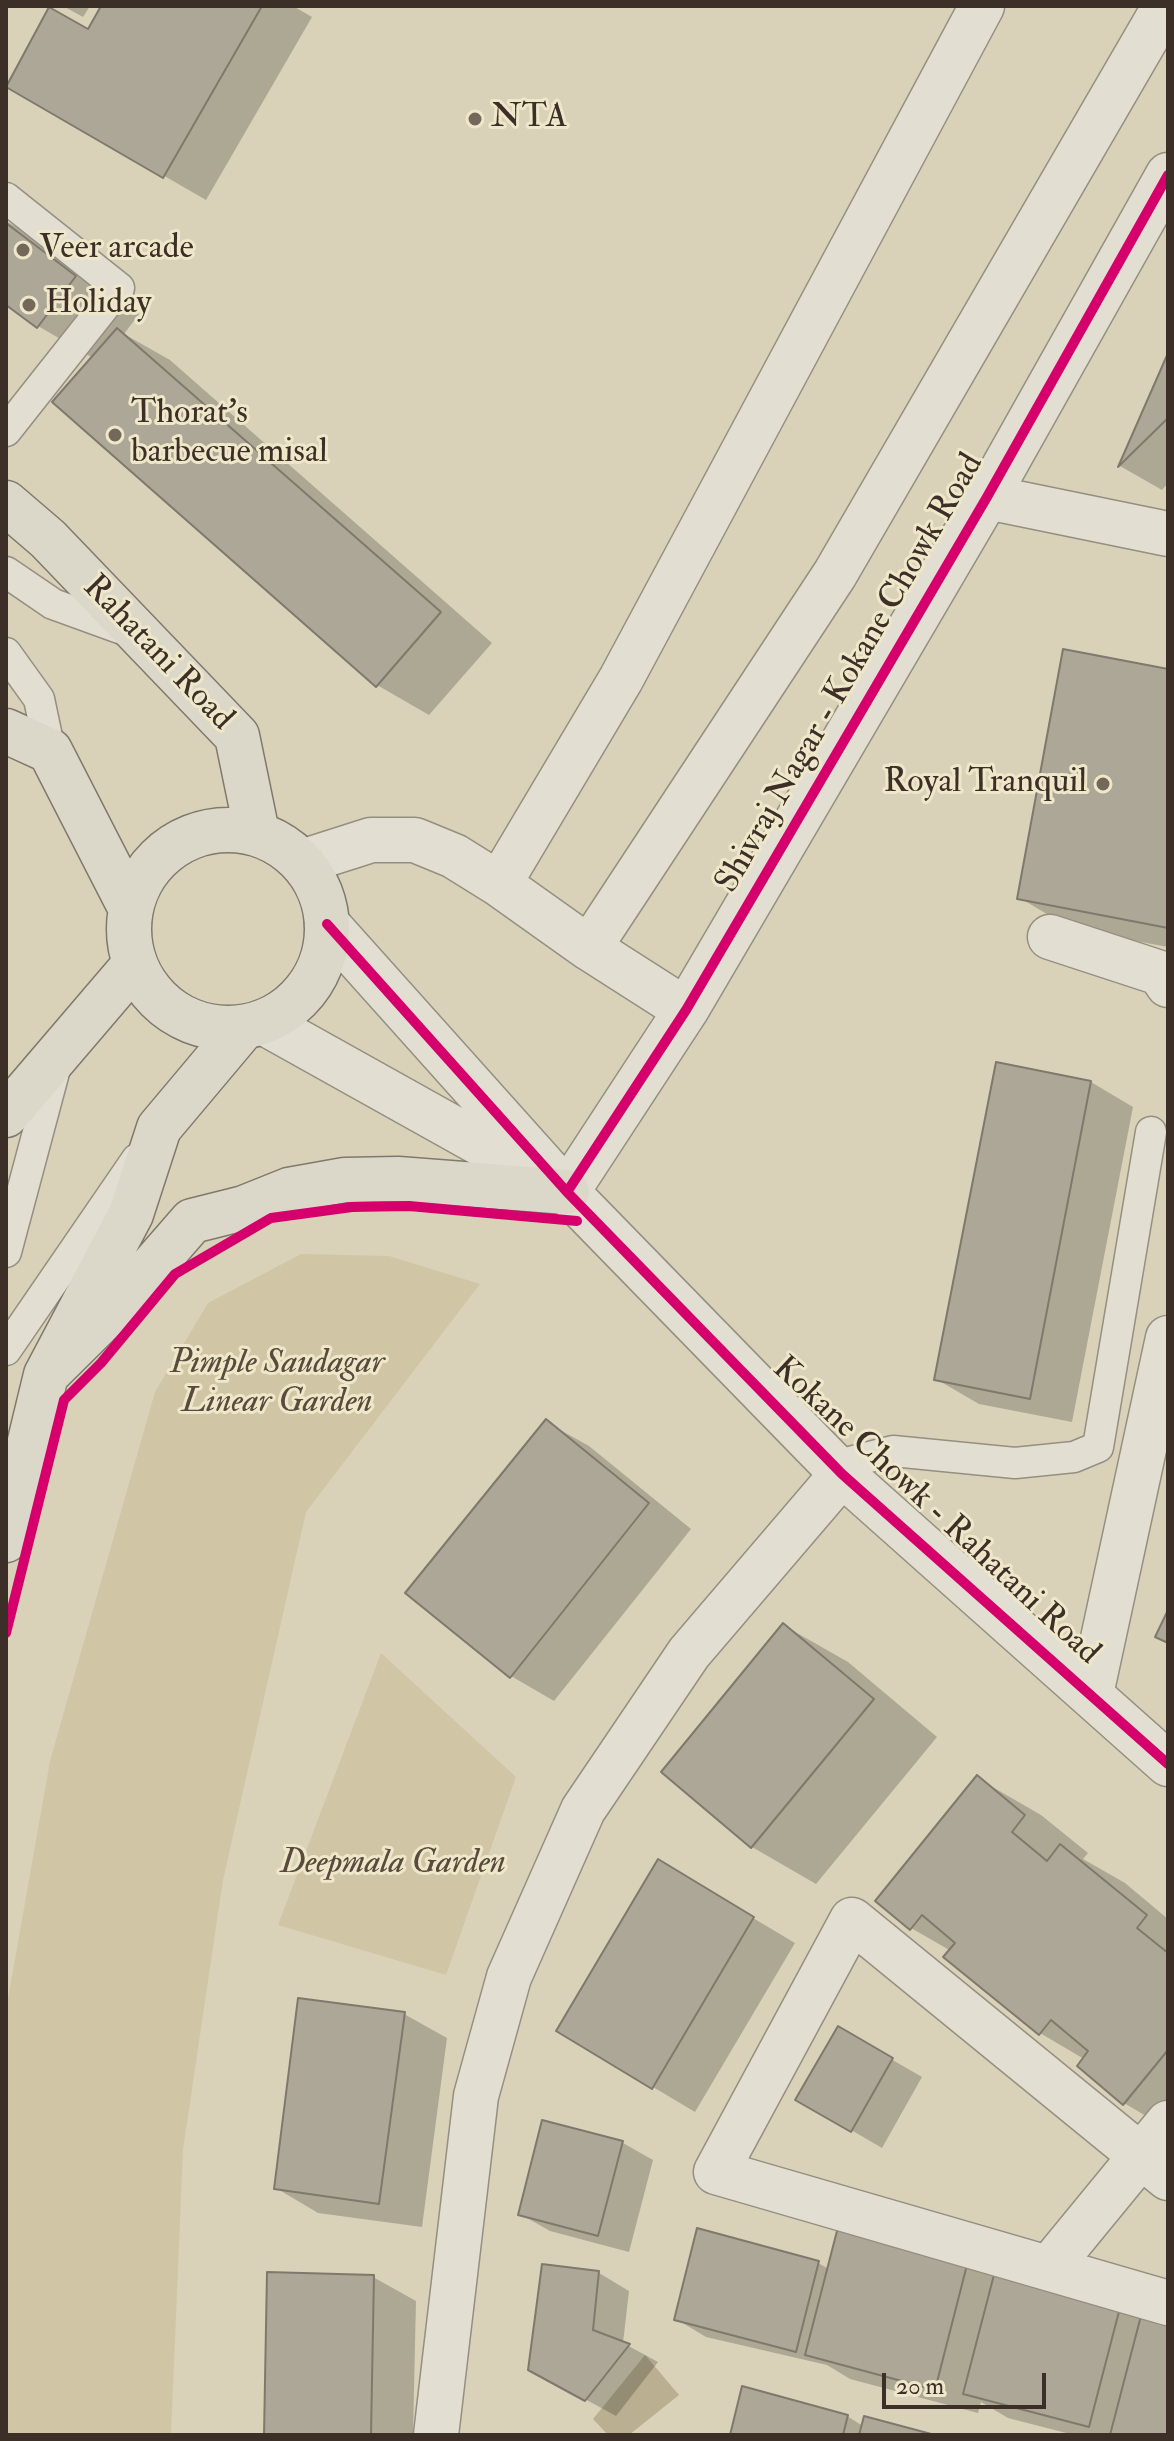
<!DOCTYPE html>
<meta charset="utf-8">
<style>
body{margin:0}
#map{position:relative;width:1174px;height:2441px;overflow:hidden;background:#d9d2b9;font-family:"IM FELL Double Pica",serif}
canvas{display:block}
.frame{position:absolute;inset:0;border:8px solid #3c2f27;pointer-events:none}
.scale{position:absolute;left:882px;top:2373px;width:164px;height:36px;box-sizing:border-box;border:4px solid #3c2f27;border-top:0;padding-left:10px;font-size:24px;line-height:28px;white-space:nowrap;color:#3c2f27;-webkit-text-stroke:6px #efe7c9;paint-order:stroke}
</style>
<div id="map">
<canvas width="1174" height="2441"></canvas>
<div class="frame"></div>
<div class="scale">20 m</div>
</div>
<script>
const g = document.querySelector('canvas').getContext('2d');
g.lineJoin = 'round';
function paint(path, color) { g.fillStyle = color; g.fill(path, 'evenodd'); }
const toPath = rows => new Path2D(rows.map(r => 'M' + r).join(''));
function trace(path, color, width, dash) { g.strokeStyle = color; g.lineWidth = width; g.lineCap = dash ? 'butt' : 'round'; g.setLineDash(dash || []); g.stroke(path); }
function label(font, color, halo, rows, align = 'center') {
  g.font = font + ' "IM FELL Double Pica",serif'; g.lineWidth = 6; g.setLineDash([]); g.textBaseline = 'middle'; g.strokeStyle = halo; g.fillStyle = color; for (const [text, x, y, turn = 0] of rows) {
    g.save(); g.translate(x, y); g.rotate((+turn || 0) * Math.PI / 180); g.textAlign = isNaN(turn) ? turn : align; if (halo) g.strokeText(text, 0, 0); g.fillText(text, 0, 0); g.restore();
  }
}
paint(toPath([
 [301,1254,389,1256,480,1284,306,1512,223,1880,183,2150,171,2435,6,2435,6,2010,50,1761,155,1392,208,1303],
 [381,1653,516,1777,446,1975,278,1925]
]), '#d0c6a5');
paint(toPath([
 [645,2355,679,2395,629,2435,608,2435,593,2419]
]), '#baaf90');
paint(toPath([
 [63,6,90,6,83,17],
 [103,6,293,6,312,17,206,200,7,85,50,9,88,32],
 [6,221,44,243,139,314,124,334,170,360,492,643,429,715,377,685,93,358,38,326,6,302],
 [1168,358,1168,483,1162,490,1120,466],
 [1168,671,1168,947,1072,929,1020,898],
 [997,1064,1091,1082,1133,1107,1072,1422,979,1404,936,1379],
 [546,1422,589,1446,691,1529,554,1701,511,1676],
 [783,1625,848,1662,937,1737,816,1884,752,1847,663,1772],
 [977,1778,1041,1815,1088,1853,1083,1859,1125,1883,1168,1919,1168,2129,1124,2103,1079,2066,1084,2059,1040,2033,951,1951,911,1928],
 [701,1887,795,1943,695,2112,653,2087],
 [404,2014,447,2038,422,2227,318,2213,276,2188],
 [839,2029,922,2077,882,2148,798,2099],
 [544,2122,623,2143,653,2160,629,2252,550,2231,520,2214],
 [818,2263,829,2269,968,2263,995,2278,1168,2317,1168,2435,1074,2435,1008,2418,981,2402,978,2413,850,2379,827,2365,706,2337,676,2319],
 [599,2273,629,2291,623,2343,658,2362,616,2416,561,2386],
 [373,2277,416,2301,413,2435,266,2435],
 [847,2416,863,2426,927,2435,732,2435]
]), '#0003');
const building = toPath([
 [101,6,262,6,163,178,6,87,49,7,88,29,101,6],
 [6,223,76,276,37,328,6,305,6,223],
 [117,328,441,612,376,687,52,402,117,328],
 [1168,353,1168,418,1118,467,1168,353],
 [1063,649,1168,669,1168,928,1017,899,1063,649],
 [996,1062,1091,1081,1030,1399,934,1380,996,1062],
 [546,1419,649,1503,510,1678,405,1593,546,1419],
 [1168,1610,1168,1643,1155,1637,1168,1610],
 [783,1623,874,1699,751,1848,661,1772,783,1623],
 [977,1775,1025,1815,1012,1832,1047,1861,1060,1844,1147,1915,1137,1928,1168,1953,1168,2050,1123,2105,1077,2066,1088,2051,1051,2020,1039,2035,943,1957,955,1943,922,1915,910,1930,875,1901,977,1775],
 [658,1859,754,1917,652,2089,556,2031,658,1859],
 [298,1998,405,2012,379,2204,274,2189,298,1998],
 [838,2026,893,2058,851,2132,795,2100,838,2026],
 [542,2120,623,2141,598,2236,518,2215,542,2120],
 [838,2227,968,2261,935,2390,805,2355,838,2227],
 [697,2228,819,2261,796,2352,674,2320,697,2228],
 [542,2264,599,2271,593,2330,630,2344,585,2401,528,2370,542,2264],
 [996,2267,1122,2300,1089,2427,963,2394,996,2267],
 [267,2272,374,2275,371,2435,264,2435,267,2272],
 [1143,2308,1168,2315,1168,2435,1110,2435,1143,2308],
 [742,2386,848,2415,843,2435,730,2435,742,2386],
 [864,2416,935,2435,859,2435,864,2416]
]);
paint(building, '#aca796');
trace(building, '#7f796d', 2);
const service = toPath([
 [6,198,119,288,6,431],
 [6,572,53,604,133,633],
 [6,653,39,699,50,751],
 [6,1252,57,1061],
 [6,1350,137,1159],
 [834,1466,893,1451,1015,1463,1074,1457,1098,1447,1151,1132]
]);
const minor = toPath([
 [987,497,1168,534],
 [1050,937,1160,973,1168,985],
 [1091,1694,1168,1338],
 [1168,2178,852,1920,716,2172,1168,2303],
 [1049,2268,1168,2123],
 [436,2435,476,2096,509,1977,583,1810,689,1653,842,1474]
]);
const tertiary = toPath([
 [302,862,371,840,415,840,454,856,499,884,589,948,686,1010],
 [499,884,621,679,982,6],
 [327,924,567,1192,842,1474,1168,1764],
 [589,948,835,574,1165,6],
 [263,1022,537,1175],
 [567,1192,686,1010,987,497,1168,175]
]);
const primary = toPath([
 [6,503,48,539,237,736,257,833],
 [6,731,50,751,131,909],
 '129 929a99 99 0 1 1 198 0a99 99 0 1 1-198 0Z',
 [6,1115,135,964],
 [46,1375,131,1291,192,1221,244,1208,289,1190,345,1180,398,1179,567,1192],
 [6,1540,46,1375,131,1214,159,1128,243,1028]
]);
trace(service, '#948f80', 33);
trace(minor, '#948f80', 47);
trace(tertiary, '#948f80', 47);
trace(primary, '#7f796d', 47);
trace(service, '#e2ded1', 30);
trace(minor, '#e2ded1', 44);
trace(tertiary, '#e2ded1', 44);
trace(primary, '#dcd8c9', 44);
trace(toPath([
 [327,924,567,1192,842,1474,1168,1764],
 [567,1192,686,1010,987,497,1168,175],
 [6,1633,64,1400,101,1363,175,1274,271,1218,352,1207,409,1206,577,1221]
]), '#d6006c', 10);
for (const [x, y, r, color] of [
 [475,119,8,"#73685a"],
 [23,250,8,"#73685a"],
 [29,305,8,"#73685a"],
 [115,435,8,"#73685a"],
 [1103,784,8,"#73685a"]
]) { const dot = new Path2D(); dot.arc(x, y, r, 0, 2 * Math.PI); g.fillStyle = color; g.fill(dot); trace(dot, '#efe7c9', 3); }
label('34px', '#3c2f27', '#efe7c9', [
 ["NTA",491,119],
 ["Veer arcade",39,250],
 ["Holiday",45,305],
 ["Thorat’s",131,415],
 ["barbecue misal",131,454],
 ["Royal Tranquil",1087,784,"right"]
], 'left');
label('34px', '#3c2f27', '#efe7c9', [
 ["Rahatani Road",157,654,46],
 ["Shivraj Nagar - Kokane Chowk Road",851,674,-60],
 ["Kokane Chowk - Rahatani Road",935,1512,43]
]);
label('italic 34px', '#584b3d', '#efe7c9', [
 ["Pimple Saudagar",277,1365],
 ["Linear Garden",277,1404],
 ["Deepmala Garden",393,1865]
]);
</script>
